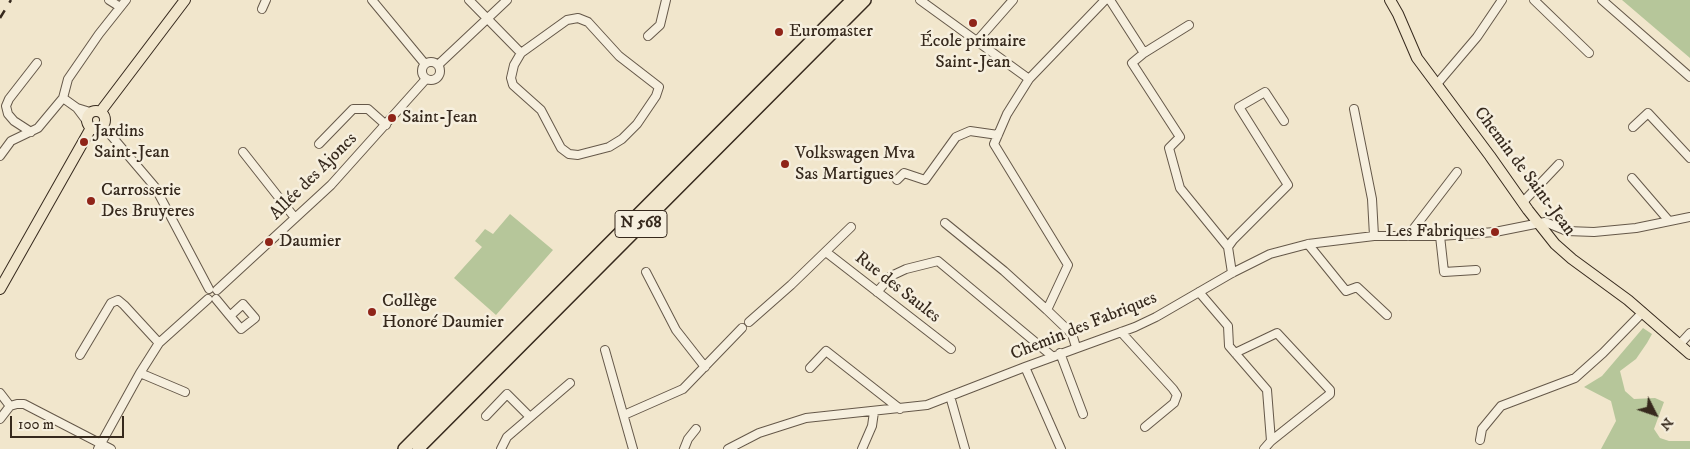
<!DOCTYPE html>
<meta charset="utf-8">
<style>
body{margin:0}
#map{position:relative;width:1690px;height:449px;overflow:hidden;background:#f1e6cc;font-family:"IM FELL DW Pica",serif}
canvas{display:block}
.north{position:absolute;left:1630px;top:389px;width:50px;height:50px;-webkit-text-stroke:4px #f6efde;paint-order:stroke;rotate:131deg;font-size:14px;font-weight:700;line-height:20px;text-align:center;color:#36291d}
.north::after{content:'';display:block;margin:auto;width:18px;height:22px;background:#36291d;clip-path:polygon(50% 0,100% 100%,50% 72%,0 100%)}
.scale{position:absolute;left:10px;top:416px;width:114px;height:22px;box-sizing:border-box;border:2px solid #36291d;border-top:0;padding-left:6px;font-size:15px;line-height:18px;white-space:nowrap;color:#36291d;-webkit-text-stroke:4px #f6efde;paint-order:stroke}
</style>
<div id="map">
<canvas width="1690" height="449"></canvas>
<div class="north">N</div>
<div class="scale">100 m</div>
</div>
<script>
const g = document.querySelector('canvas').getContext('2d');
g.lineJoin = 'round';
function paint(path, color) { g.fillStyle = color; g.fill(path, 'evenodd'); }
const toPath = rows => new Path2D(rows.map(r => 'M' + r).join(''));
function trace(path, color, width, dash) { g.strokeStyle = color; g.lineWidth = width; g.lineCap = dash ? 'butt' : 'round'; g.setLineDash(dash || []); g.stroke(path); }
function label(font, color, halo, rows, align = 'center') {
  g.font = font + ' "IM FELL DW Pica",serif'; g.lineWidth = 5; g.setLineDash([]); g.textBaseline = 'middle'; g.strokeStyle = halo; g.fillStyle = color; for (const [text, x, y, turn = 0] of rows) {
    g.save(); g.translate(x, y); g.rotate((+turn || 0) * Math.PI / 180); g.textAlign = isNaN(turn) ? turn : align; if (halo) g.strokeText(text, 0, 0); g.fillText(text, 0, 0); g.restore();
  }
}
paint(toPath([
 [1622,0,1690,0,1690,58],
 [510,214,553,250,496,315,454,278,482,247,475,241,485,229,493,234],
 [1643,328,1652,334,1647,343,1636,359,1620,371,1625,391,1634,399,1655,398,1664,402,1654,429,1660,438,1669,441,1690,441,1690,449,1601,449,1616,421,1611,401,1584,387,1602,376]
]), '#b6c69a');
const minor = toPath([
 [109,0,120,7],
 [372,0,425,64],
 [469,0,521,53,567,20,578,18,588,22,619,56,659,87,656,96,637,124,622,139,609,147,578,155,569,154,561,148,541,110,513,85,511,78,514,65,521,53],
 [920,0,1029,79],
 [1110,0,1144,53,1132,63,1180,137,1169,148,1180,188,1228,247],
 [1534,0,1589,53],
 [1602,0,1690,77],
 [262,9,266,0],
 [648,36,660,25,666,0],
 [977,41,1013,0],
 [1144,53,1189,25],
 '422 71a9 9 0 1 1 18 0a9 9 0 1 1-18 0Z',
 [438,65,507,0],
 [1437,84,1477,37,1502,0],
 [77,108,63,98,68,79,99,34,126,0],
 [1354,109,1372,199,1374,236],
 [86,120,77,108,90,112],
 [103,126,155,187,209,289],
 [1633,127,1648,113,1690,158],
 [31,132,14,121,8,114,6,106,9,99,37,63],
 [319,144,353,109,368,109,386,125],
 [243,152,295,218],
 [0,156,11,141,38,128,63,98],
 [1632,178,1669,221],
 [897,180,904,173,925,180,956,137,970,131,998,135],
 [1523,202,1559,164],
 [945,223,1004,271,1047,310],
 [1408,236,1457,172],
 [1440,236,1444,272,1476,270],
 [1308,244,1346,291,1357,287,1387,315],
 [826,252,951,349],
 [646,272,676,330,705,367],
 [1232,273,1228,247,1233,240,1288,185,1239,107,1265,92,1284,121],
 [217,290,331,185,426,79],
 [877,292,891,276,906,269,938,261,1052,356],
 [1199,292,1228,326,1229,346,1267,390,1271,441],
 [216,299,230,316,243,304,255,318,241,329,230,316],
 [749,322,791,285,851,227],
 [1121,332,1173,389,1177,395,1174,403,1145,427],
 [1680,344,1690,333],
 [1076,347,1072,334,1047,310,1068,265,994,144,1007,114,1029,79,1105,0],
 [605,350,633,449],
 [1060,353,1083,414],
 [1235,353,1277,333,1330,390,1330,394,1271,441,1264,449],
 [80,355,111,303,118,300,124,305,159,343],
 [1025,367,1061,449],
 [810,368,826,351,900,409],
 [140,373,185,392],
 [0,393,10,406],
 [950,396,965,449],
 [624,415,683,389,742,328],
 [486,416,507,394,530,417],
 [0,419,10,406,17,404,24,404,111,449],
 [1480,440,1482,429,1501,406,1575,378,1603,353,1643,312],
 [98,449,140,373,159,343,208,299],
 [501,449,507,437,570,383],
 [684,449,688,439,696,429],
 [728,449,759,433,806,418,927,405,1025,367,1135,327,1156,317,1232,273,1270,254,1308,244,1374,236,1440,236,1495,232,1545,222,1567,231,1594,232,1636,228,1690,217],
 [862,449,872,426,874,412]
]);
const major = toPath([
 [1390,0,1398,14,1417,58,1490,156,1528,210,1555,244,1572,259,1628,300,1690,354],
 '87 120a9 9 0 1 1 18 0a9 9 0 1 1-18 0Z',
 [101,111,185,0],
 [0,289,91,128]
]);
const highway = toPath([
 [404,449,852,0],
 [418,449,865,0]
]);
trace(minor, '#655849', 10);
trace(major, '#36291d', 12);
trace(highway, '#36291d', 14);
trace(minor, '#f6efde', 8);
trace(major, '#f1e6cc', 10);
trace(highway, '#f1e6cc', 11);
trace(toPath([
 [0,18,11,0]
]), '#36291d', 2.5, [9, 9]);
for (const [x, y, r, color] of [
 [973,23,5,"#8f2418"],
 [779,32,5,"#8f2418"],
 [392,118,5,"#8f2418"],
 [84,142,5,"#8f2418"],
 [785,164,5,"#8f2418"],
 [91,201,5,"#8f2418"],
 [1495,232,5,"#8f2418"],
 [269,242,5,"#8f2418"],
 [372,312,5,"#8f2418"]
]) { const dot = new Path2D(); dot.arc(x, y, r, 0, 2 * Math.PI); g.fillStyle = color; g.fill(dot); trace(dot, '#f6efde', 2); }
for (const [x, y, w] of [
 [641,224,52]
]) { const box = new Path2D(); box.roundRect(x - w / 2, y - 13.5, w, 27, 4); g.fillStyle = '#f6efde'; g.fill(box); trace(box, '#36291d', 1); }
label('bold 16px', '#36291d', null, [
 ["N 568",641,224]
]);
label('18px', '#36291d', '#f6efde', [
 ["Euromaster",789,32],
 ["École primaire",973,42,"center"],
 ["Saint-Jean",973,63,"center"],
 ["Saint-Jean",402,118],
 ["Jardins",94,132],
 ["Saint-Jean",94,153],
 ["Volkswagen Mva",795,154],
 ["Sas Martigues",795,175],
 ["Carrosserie",101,191],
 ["Des Bruyeres",101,212],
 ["Les Fabriques",1485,232,"right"],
 ["Daumier",279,242],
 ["Collège",382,302],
 ["Honoré Daumier",382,323]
], 'left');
label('18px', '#36291d', '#f6efde', [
 ["Chemin de Saint-Jean",1524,172,53],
 ["Allée des Ajoncs",314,177,-45],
 ["Rue des Saules",897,288,38],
 ["Chemin des Fabriques",1084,327,-22]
]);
</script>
